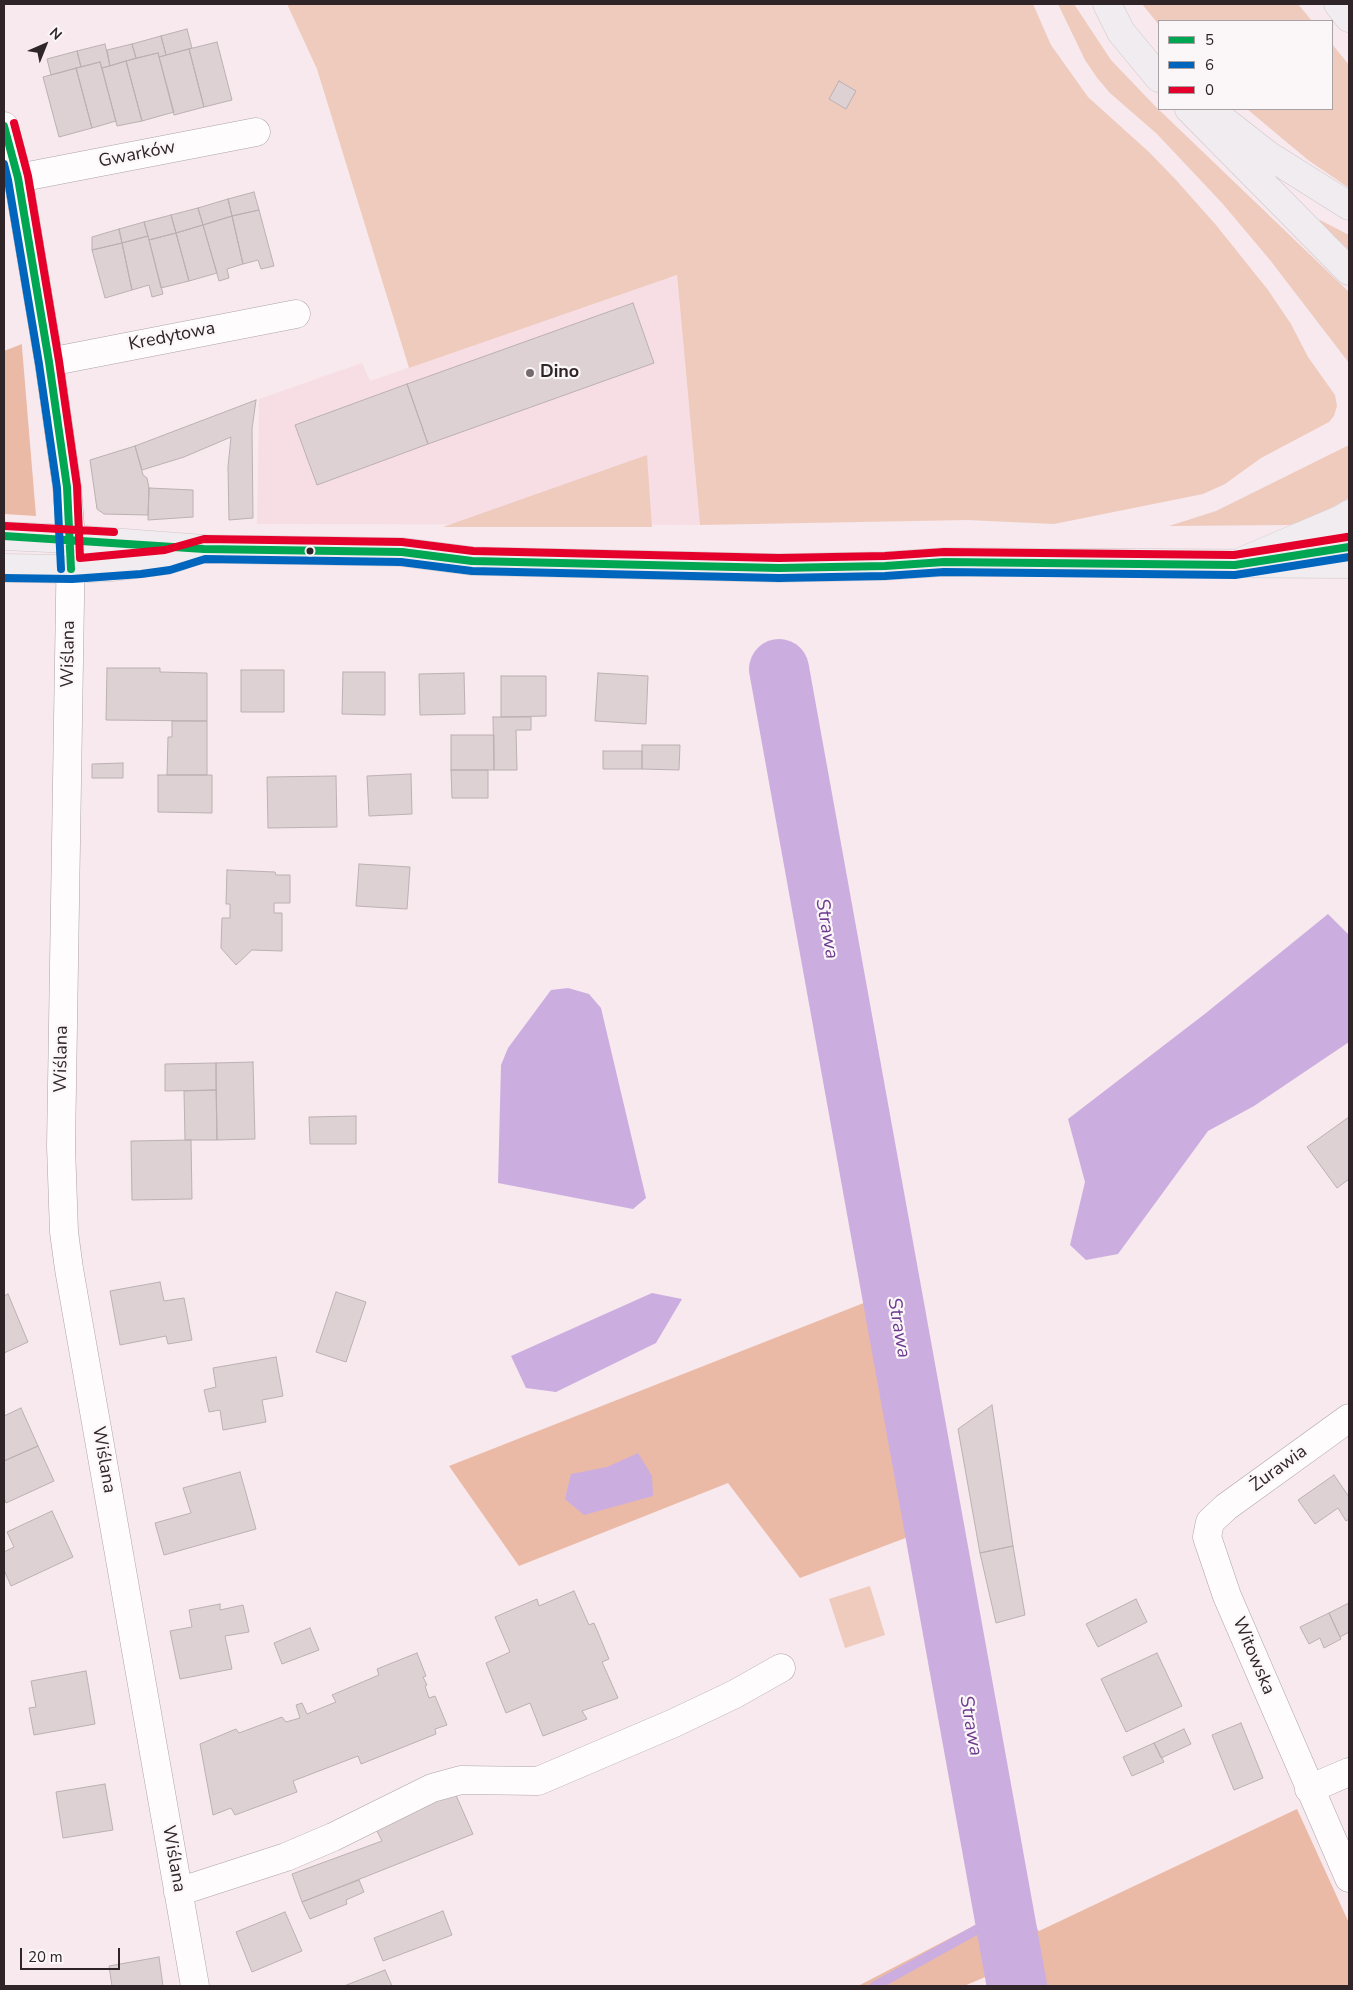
<!DOCTYPE html>
<meta charset="utf-8">
<style>
body{margin:0}
#map{position:relative;width:1353px;height:1990px;overflow:hidden;background:#f7e9ed;font-family:"Nunito Sans",sans-serif}
canvas{display:block}
.frame{position:absolute;inset:0;border:5px solid #2f2528;pointer-events:none}
.legend{position:absolute;left:1158px;top:20px;width:175px;height:90px;box-sizing:border-box;background:#fbf6f8;border:1px solid #a9a2a5;margin:0;padding:6px 9px;list-style:none;font-size:15px;color:#2f2528}
.legend li{display:flex;align-items:center;gap:10px;height:25px}
.legend b{width:25px;border:1px solid #a9a2a5}
.north{position:absolute;left:20px;top:20px;width:50px;height:50px;-webkit-text-stroke:4px #fbf6f8;paint-order:stroke;rotate:44deg;font-size:14px;font-weight:700;line-height:20px;text-align:center;color:#2f2528}
.north::after{content:'';display:block;margin:auto;width:18px;height:22px;background:#2f2528;clip-path:polygon(50% 0,100% 100%,50% 72%,0 100%)}
.scale{position:absolute;left:20px;top:1948px;width:100px;height:22px;box-sizing:border-box;border:2px solid #2f2528;border-top:0;padding-left:6px;font-size:15px;line-height:18px;white-space:nowrap;color:#2f2528;-webkit-text-stroke:4px #fbf6f8;paint-order:stroke}
</style>
<div id="map">
<canvas width="1353" height="1990"></canvas>
<div class="frame"></div>
<ul class="legend">
<li><b style="height:6px;background:#00a651"></b>5</li>
<li><b style="height:6px;background:#0065bd"></b>6</li>
<li><b style="height:6px;background:#e4002b"></b>0</li>
</ul>
<div class="north">N</div>
<div class="scale">20 m</div>
</div>
<script>
const g = document.querySelector('canvas').getContext('2d');
g.lineJoin = 'round';
function paint(path, color) { g.fillStyle = color; g.fill(path, 'evenodd'); }
const toPath = rows => new Path2D(rows.map(r => 'M' + r).join(''));
function trace(path, color, width, dash) { g.strokeStyle = color; g.lineWidth = width; g.lineCap = dash ? 'butt' : 'round'; g.setLineDash(dash || []); g.stroke(path); }
function label(font, color, halo, rows, align = 'center') {
  g.font = font + ' "Nunito Sans",sans-serif'; g.lineWidth = 4.5; g.setLineDash([]); g.textBaseline = 'middle'; g.strokeStyle = halo; g.fillStyle = color; for (const [text, x, y, turn = 0] of rows) {
    g.save(); g.translate(x, y); g.rotate((+turn || 0) * Math.PI / 180); g.textAlign = isNaN(turn) ? turn : align; if (halo) g.strokeText(text, 0, 0); g.fillText(text, 0, 0); g.restore();
  }
}
paint(toPath([
 [677,275,700,525,257,524,259,399,362,363,370,381]
]), '#f7dee5');
paint(toPath([
 [287,4,1033,4,1051,45,1088,97,1150,153,1176,180,1216,225,1268,290,1291,324,1308,357,1335,395,1337,406,1334,416,1329,422,1261,458,1225,484,1203,494,1054,524,967,520,700,525,677,275,409,368,317,69],
 [1058,4,1074,4,1111,60,1154,105,1349,292,1349,363,1270,260,1222,203,1157,134,1110,93,1098,79,1085,60],
 [1142,4,1298,4,1312,21,1159,21,1159,25],
 [1332,44,1349,65,1349,188,1308,160,1247,109,1332,109],
 [1320,220,1349,235,1349,250,1319,222],
 [1349,445,1349,498,1313,518,1289,525,1169,526,1216,511],
 [647,455,652,527,443,527],
 [870,1586,885,1635,845,1648,829,1599]
]), '#efcbbe');
paint(toPath([
 [22,344,22,347,36,516,4,514,4,351],
 [879,1297,916,1534,800,1578,728,1483,519,1566,449,1466],
 [1297,1809,1349,1923,1349,1986,1010,1986,990,1975,964,1986,858,1986,1014,1905,1039,1931]
]), '#ebbaa6');
paint(toPath([
 [794,665,816,748,799,771,778,757,761,671,779,669],
 [1328,914,1349,935,1349,1042,1254,1106,1208,1131,1118,1254,1086,1260,1070,1245,1085,1182,1068,1119,1206,1013],
 [568,988,589,994,601,1008,646,1198,633,1209,498,1183,501,1065,508,1048,551,990],
 [652,1293,682,1299,656,1343,556,1392,526,1388,511,1356],
 [638,1453,652,1476,653,1496,584,1515,565,1499,571,1474,607,1467]
]), '#ccade0');
trace(toPath([
 [875,1986,976,1930,1006,1924]
]), '#ccade0', 10);
trace(toPath([
 [779,669,1017,1986]
]), '#ccade0', 60);
const building = toPath([
 [187,29,192,48,166,55,161,36,187,29],
 [161,36,166,55,159,57,158,53,136,58,132,44,161,36],
 [217,42,232,100,204,107,189,49,217,42],
 [105,44,110,66,102,68,100,62,81,67,77,51,105,44],
 [132,44,136,58,110,66,107,50,132,44],
 [189,49,204,107,174,115,159,57,189,49],
 [77,51,81,67,51,75,47,59,77,51],
 [158,53,174,112,142,121,126,61,158,53],
 [126,61,142,121,117,126,102,68,126,61],
 [100,62,116,121,92,128,76,68,100,62],
 [76,68,92,128,59,137,43,77,76,68],
 [839,81,856,91,846,109,829,99,839,81],
 [254,192,259,210,232,216,228,199,254,192],
 [228,199,232,216,203,225,198,208,228,199],
 [198,208,203,225,176,233,171,215,198,208],
 [259,210,274,266,261,269,258,260,243,264,232,216,259,210],
 [171,215,176,233,149,240,144,222,171,215],
 [232,216,243,264,227,269,229,278,219,281,203,225,232,216],
 [144,222,148,236,122,243,119,229,144,222],
 [203,225,217,273,189,281,176,233,203,225],
 [119,229,122,243,92,250,92,237,119,229],
 [176,233,189,281,161,288,149,240,176,233],
 [148,236,163,294,152,297,149,285,132,290,122,243,148,236],
 [122,243,132,290,105,298,92,250,122,243],
 [633,303,654,363,428,444,407,384,633,303],
 [407,384,428,444,317,485,295,425,407,384],
 [256,400,252,429,253,518,229,520,228,467,231,437,184,457,142,470,135,446,256,400],
 [135,446,143,475,147,478,149,488,148,515,104,514,97,509,90,460,135,446],
 [149,488,193,490,193,517,148,520,149,488],
 [107,668,160,668,160,672,207,673,207,721,106,720,107,668],
 [241,670,284,670,284,712,241,712,241,670],
 [343,672,385,672,385,715,342,714,343,672],
 [464,673,465,714,420,715,419,674,464,673],
 [598,673,648,676,646,724,595,721,598,673],
 [501,676,546,676,546,716,501,717,501,676],
 [493,717,531,717,531,730,516,730,517,770,494,770,493,717],
 [172,721,207,721,207,775,167,775,168,737,172,737,172,721],
 [451,735,494,735,494,770,451,770,451,735],
 [642,745,680,745,679,770,642,769,642,745],
 [603,751,642,751,642,769,603,769,603,751],
 [123,763,123,778,92,778,92,764,123,763],
 [451,770,488,770,488,798,452,798,451,770],
 [411,774,412,814,369,816,367,776,411,774],
 [158,775,212,775,212,813,158,812,158,775],
 [336,776,337,827,268,828,267,777,336,776],
 [359,864,410,867,407,909,356,906,359,864],
 [227,870,275,872,276,875,290,875,290,903,274,903,274,913,282,913,282,951,252,950,236,965,221,948,222,918,230,918,230,904,226,904,227,870],
 [253,1062,255,1139,217,1140,216,1063,253,1062],
 [216,1063,216,1090,165,1091,165,1064,216,1063],
 [216,1090,217,1140,185,1140,184,1091,216,1090],
 [356,1116,356,1144,310,1144,309,1117,356,1116],
 [1349,1117,1349,1179,1337,1188,1307,1147,1349,1117],
 [191,1140,192,1199,132,1200,131,1141,191,1140],
 [160,1282,164,1301,184,1298,192,1340,168,1344,166,1336,120,1345,110,1291,160,1282],
 [336,1292,366,1302,346,1362,316,1352,336,1292],
 [8,1294,28,1342,4,1353,4,1296,8,1294],
 [276,1357,283,1396,262,1400,266,1422,223,1430,220,1410,209,1412,204,1390,216,1387,213,1368,276,1357],
 [992,1405,1013,1546,980,1553,958,1429,992,1405],
 [21,1408,38,1446,4,1461,4,1416,21,1408],
 [38,1446,54,1481,6,1503,4,1498,4,1461,38,1446],
 [240,1472,256,1529,164,1555,155,1523,191,1513,183,1488,240,1472],
 [1334,1475,1349,1497,1349,1519,1346,1521,1338,1508,1315,1524,1298,1500,1334,1475],
 [52,1511,73,1557,11,1586,4,1570,4,1552,14,1547,7,1532,52,1511],
 [1013,1546,1025,1615,996,1623,980,1553,1013,1546],
 [574,1591,589,1625,594,1623,609,1659,602,1662,618,1698,582,1711,587,1719,543,1736,530,1703,506,1713,486,1663,510,1652,495,1617,537,1599,539,1606,574,1591],
 [1136,1599,1147,1622,1098,1647,1086,1624,1136,1599],
 [1349,1603,1349,1632,1340,1637,1329,1613,1349,1603],
 [220,1604,220,1610,243,1605,249,1632,225,1636,232,1669,180,1679,170,1631,192,1627,189,1610,220,1604],
 [1329,1613,1341,1639,1324,1648,1320,1638,1309,1644,1300,1627,1329,1613],
 [310,1628,319,1650,282,1664,274,1643,310,1628],
 [417,1653,426,1676,423,1677,427,1685,425,1686,429,1698,435,1696,447,1725,435,1729,436,1734,361,1764,358,1756,293,1781,297,1792,235,1815,231,1808,213,1815,200,1744,236,1729,239,1733,282,1717,286,1722,300,1718,296,1705,302,1703,307,1714,336,1702,332,1695,379,1675,377,1669,417,1653],
 [1157,1653,1182,1706,1126,1732,1101,1679,1157,1653],
 [86,1671,95,1724,34,1735,29,1708,36,1707,31,1681,86,1671],
 [1241,1723,1263,1778,1234,1790,1212,1735,1241,1723],
 [1184,1729,1191,1744,1161,1758,1154,1743,1184,1729],
 [1154,1743,1164,1762,1132,1776,1123,1757,1154,1743],
 [105,1784,113,1830,63,1838,56,1792,105,1784],
 [455,1793,473,1834,302,1902,292,1874,382,1841,375,1827,455,1793],
 [359,1880,364,1892,346,1900,347,1904,310,1919,302,1902,359,1880],
 [443,1911,452,1935,383,1961,374,1938,443,1911],
 [285,1912,302,1951,252,1972,236,1932,285,1912],
 [159,1957,163,1986,112,1986,109,1966,159,1957],
 [385,1970,392,1986,344,1986,385,1970]
]);
paint(building, '#ddd1d3');
trace(building, '#bbb0b2', 1);
const minor = toPath([
 [4,126,18,178,49,362,67,487,71,539,61,1146,64,1232,69,1269,195,1986],
 [18,178,256,132],
 [49,362,296,314],
 [1349,1418,1226,1507,1210,1522,1207,1537,1227,1596,1349,1878],
 [1309,1789,1349,1772],
 [178,1892,286,1857,333,1837,432,1788,461,1780,538,1781,674,1723,735,1694,781,1668]
]);
const major = toPath([
 [1107,4,1121,32,1159,78],
 [1338,4,1349,18],
 [1189,109,1349,271],
 [1213,112,1268,155,1349,206],
 [4,536,71,539,204,549,402,552,472,561,779,568,885,566,944,562,1349,564],
 [1245,560,1344,518,1349,514],
 [4,568,71,569,112,567,167,560,181,556]
]);
trace(minor, '#aea3a7', 29);
trace(major, '#cec7c9', 29);
trace(minor, '#fefcfc', 28);
trace(major, '#f1ecef', 28);
trace(toPath([
 [4,126,18,178,49,362,67,487,71,569],
 [4,536,204,549,402,552,472,561,779,568,885,566,944,562,1235,565,1349,547]
]), '#00a651', 8);
trace(toPath([
 [4,164,8,180,39,364,57,488,61,569],
 [4,578,72,579,141,574,170,570,205,559,401,562,472,571,779,578,885,576,944,572,1235,575,1349,557]
]), '#0065bd', 8);
trace(toPath([
 [14,123,28,176,59,361,77,486,80,558,165,550,204,539,402,542,473,551,779,558,885,556,944,552,1234,555,1347,537],
 [5,526,114,532]
]), '#e4002b', 8);
for (const [x, y, r, color] of [
 [530,373,5,"#756a6d"],
 [310,551,4.5,"#2f2528"]
]) { const dot = new Path2D(); dot.arc(x, y, r, 0, 2 * Math.PI); g.fillStyle = color; g.fill(dot); trace(dot, '#fbf6f8', 2); }
label('18px', '#2f2528', '#fbf6f8', [
 ["Gwarków",137,155,-11],
 ["Kredytowa",172,337,-11],
 ["Wiślana",69,654,-89],
 ["Wiślana",62,1059,-89],
 ["Wiślana",103,1460,80],
 ["Żurawia",1279,1469,-36],
 ["Witowska",1253,1656,67],
 ["Wiślana",173,1859,80]
]);
label('bold 18px', '#2f2528', '#fbf6f8', [
 ["Dino",540,373]
], 'left');
label('italic 19px', '#6c3a8e', '#fbf6f8', [
 ["Strawa",826,929,80],
 ["Strawa",898,1328,80],
 ["Strawa",970,1726,80]
]);
</script>
